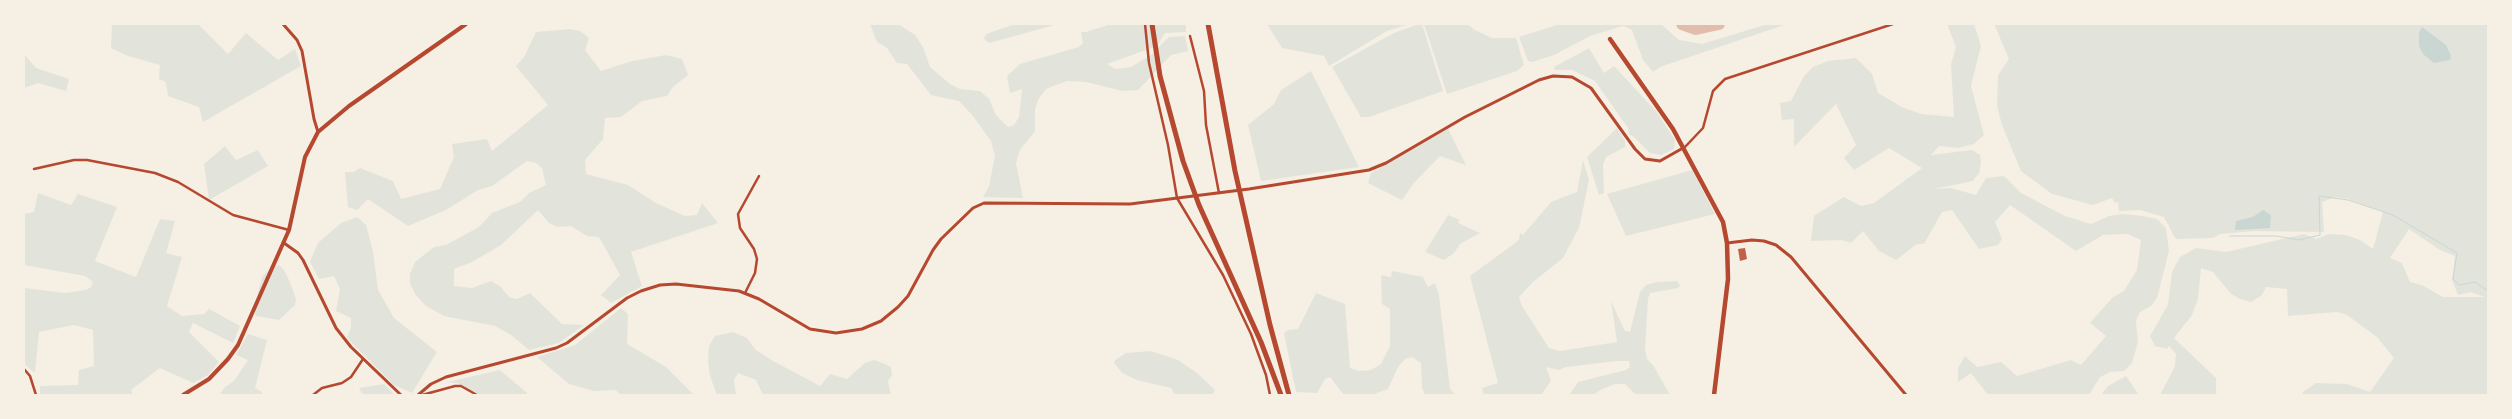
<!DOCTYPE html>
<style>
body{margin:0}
#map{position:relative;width:2512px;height:419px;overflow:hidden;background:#f6efe4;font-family:Poppins,sans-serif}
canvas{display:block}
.frame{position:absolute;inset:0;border:25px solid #f6efe4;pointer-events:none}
</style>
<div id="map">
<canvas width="2512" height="419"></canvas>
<div class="frame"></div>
</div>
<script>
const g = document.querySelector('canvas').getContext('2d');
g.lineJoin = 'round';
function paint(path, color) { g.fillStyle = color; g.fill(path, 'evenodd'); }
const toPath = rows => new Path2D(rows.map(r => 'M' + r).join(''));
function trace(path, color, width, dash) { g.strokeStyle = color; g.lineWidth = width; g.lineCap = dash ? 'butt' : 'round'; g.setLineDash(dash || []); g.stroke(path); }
paint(toPath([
 [112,24,198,24,228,54,246,33,278,60,295,49,301,66,203,122,199,107,168,96,166,82,159,79,160,65,128,56,111,48],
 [870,24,898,24,915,35,923,47,930,67,950,84,960,89,980,91,989,99,996,115,1008,127,1014,125,1019,117,1022,89,1010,93,1007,76,1020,64,1079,47,1083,43,1081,32,1086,32,1111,24,1186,24,1186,32,1165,33,1157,46,1107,64,1115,69,1131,67,1151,55,1169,37,1185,36,1188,51,1171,55,1138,90,1122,91,1086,82,1067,81,1046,89,1039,98,1035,109,1035,131,1020,150,1016,163,1023,198,983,197,989,186,995,156,991,141,973,116,959,101,931,95,907,64,897,63,887,48,877,42],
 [1015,24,1058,24,989,43,984,39,986,34],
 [1267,24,1409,24,1387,31,1329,66,1324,56,1282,48],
 [1419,24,1422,24,1443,91,1369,117,1361,117,1332,67,1394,33],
 [1424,24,1467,24,1475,30,1492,38,1516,38,1524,65,1517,71,1447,94],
 [1560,24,1661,24,1679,40,1702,44,1768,24,1787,24,1660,67,1653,72,1643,60,1632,30,1623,26,1590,36,1554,55,1532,62,1528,61,1519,37],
 [1947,24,1974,24,1981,46,1971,86,1984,135,1974,144,1958,148,1939,146,1931,155,1972,150,1980,155,1981,163,1979,173,1973,181,1934,189,1951,188,1976,195,1986,178,2004,176,2021,193,2065,216,2091,224,2109,216,2122,214,2142,216,2157,219,2166,228,2169,251,2157,298,2151,306,2140,312,2136,321,2138,342,2132,363,2124,371,2110,372,2100,377,2089,395,1988,395,1971,373,1958,382,1958,368,1965,356,1977,367,2001,362,2017,376,2071,360,2081,365,2106,336,2090,323,2113,297,2124,291,2137,270,2141,240,2127,234,2103,235,2076,251,2010,205,1995,222,2002,239,1998,245,1979,249,1952,210,1942,212,1924,244,1917,244,1896,260,1879,251,1863,231,1851,243,1841,240,1811,241,1814,216,1844,197,1861,206,1874,203,1922,168,1889,148,1854,170,1844,158,1856,145,1836,104,1794,147,1794,119,1782,120,1780,103,1791,101,1804,76,1813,67,1828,61,1856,58,1872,74,1878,93,1902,107,1921,114,1954,117,1951,64,1956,47],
 [1994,24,2488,24,2488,395,2302,395,2303,392,2316,383,2347,384,2370,392,2394,358,2377,337,2347,315,2337,312,2288,316,2287,289,2266,287,2262,295,2251,302,2240,299,2231,294,2213,272,2201,268,2198,299,2192,315,2174,338,2216,378,2216,395,2160,395,2175,366,2176,354,2169,346,2167,349,2155,346,2150,336,2168,305,2172,272,2180,257,2196,248,2226,252,2304,234,2316,239,2329,234,2346,235,2360,240,2373,249,2383,212,2348,199,2335,197,2322,202,2324,232,2255,231,2220,234,2213,238,2178,239,2175,238,2164,217,2140,210,2119,211,2118,202,2115,203,2112,198,2093,205,2052,194,2021,171,2002,125,1997,106,1998,75,2009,59],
 [2409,229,2440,250,2455,256,2452,280,2458,295,2471,292,2485,297,2443,297,2422,285,2410,282,2402,263,2390,258],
 [570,29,580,31,589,38,585,50,601,71,632,61,666,55,682,59,688,75,673,87,667,96,642,101,621,117,605,118,603,139,585,160,586,174,628,185,656,203,685,216,697,215,702,203,718,223,631,252,642,286,611,303,601,295,620,275,599,237,587,236,571,226,558,227,549,223,538,210,501,245,472,262,454,269,454,286,472,288,491,281,500,286,509,297,517,299,530,293,562,324,584,325,559,343,529,350,511,335,495,326,444,316,426,306,415,294,410,283,410,274,415,262,434,247,446,245,479,227,492,213,520,202,529,193,546,185,542,168,536,163,527,161,492,186,478,190,446,210,408,226,368,199,357,210,348,207,345,172,353,172,360,168,393,181,401,199,440,189,454,157,452,144,487,139,492,151,548,105,516,66,524,57,536,32],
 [1589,48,1604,73,1614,66,1656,111,1675,140,1674,149,1661,155,1650,153,1633,136,1629,135,1628,128,1595,81,1572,70,1555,70,1554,67],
 [24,54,36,68,69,79,66,91,38,83,24,88],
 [1311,71,1359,167,1261,181,1248,125,1274,104,1281,90],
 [1617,128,1625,141,1625,147,1606,157,1603,165,1604,193,1599,195,1587,157],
 [1448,129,1466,165,1440,156,1413,184,1402,200,1368,183,1371,173],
 [225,146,236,160,258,150,268,166,209,200,204,164],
 [1583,160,1589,180,1579,228,1563,258,1533,282,1519,297,1522,306,1549,348,1560,351,1617,342,1611,301,1625,331,1630,332,1640,292,1646,285,1657,282,1677,281,1680,285,1678,288,1650,293,1648,299,1645,349,1647,359,1653,365,1670,395,1636,395,1625,384,1615,384,1600,390,1594,395,1569,395,1578,382,1626,370,1630,367,1629,361,1617,361,1566,367,1559,370,1546,367,1551,381,1541,395,1484,395,1482,388,1498,383,1470,276,1519,240,1520,233,1523,235,1551,202,1577,192],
 [1692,170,1715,214,1626,236,1607,194],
 [38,193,71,205,78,194,117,207,95,261,136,277,160,219,175,221,166,253,182,257,167,306,182,316,204,314,209,309,240,326,233,343,193,323,189,332,219,362,208,375,193,383,160,368,131,390,133,395,40,395,40,386,78,385,79,370,94,366,93,330,74,325,39,332,35,373,24,364,24,288,65,293,86,290,91,287,93,282,85,276,24,265,24,214,34,212],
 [1448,215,1460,220,1458,223,1480,233,1460,244,1454,253,1444,260,1425,252],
 [357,217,366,225,373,251,378,290,394,318,437,352,412,393,394,385,347,338,351,327,351,318,336,311,340,289,334,276,319,279,310,262,318,243,341,223],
 [279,265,284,270,290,282,296,299,295,305,279,320,256,316,254,309,262,277,272,267],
 [1392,271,1423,277,1428,287,1435,283,1439,295,1450,389,1456,395,1425,395,1422,388,1421,363,1412,357,1405,359,1398,367,1388,389,1371,395,1344,395,1330,377,1325,379,1317,393,1296,392,1284,333,1288,330,1298,329,1316,293,1345,304,1350,368,1359,371,1371,370,1381,364,1390,346,1390,309,1382,304,1381,275,1391,277],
 [621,308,628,314,627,344,666,367,694,395,620,395,616,390,594,391,569,384,537,357,575,345],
 [733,332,747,338,756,350,773,361,820,386,830,374,847,379,865,363,874,360,885,364,891,367,892,375,888,381,891,395,763,395,756,380,738,373,734,380,736,395,717,395,710,376,708,361,709,346,715,336],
 [248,334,267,340,255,388,262,392,262,395,219,395,225,387,234,381,248,360,236,355],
 [1151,351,1178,360,1197,373,1215,390,1212,395,1175,395,1171,388,1137,380,1122,373,1114,363,1115,360,1126,353],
 [500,370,527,393,526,395,481,395,457,383,447,382],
 [2126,376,2139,395,2101,395,2108,386],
 [384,384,394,394,363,395,359,388]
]), '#e2e4dc');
paint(toPath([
 [2422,27,2446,45,2451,56,2450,60,2434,63,2423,54,2419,46,2419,33],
 [2263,210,2271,215,2270,228,2235,230,2236,221,2253,217]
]), '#c9d6d2');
trace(toPath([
 [2230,236,2276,236,2299,240,2320,235,2319,196,2348,200,2393,215,2457,253,2453,279,2459,285,2475,282,2488,291]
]), '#c9d6d2', 1);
trace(toPath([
 [1682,24,1696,29,1719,24]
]), '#e2bdae', 12);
paint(toPath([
 [1745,248,1747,259,1740,261,1738,249]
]), '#bf614a');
trace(toPath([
 [1145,24,1149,63,1168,145,1177,198,1223,275,1251,334,1266,375,1270,395],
 [1190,36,1204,91,1206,125,1219,193],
 [1684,148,1703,128,1713,91,1725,79,1893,24],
 [34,169,74,160,87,160,155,173,178,182,233,215,289,230],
 [745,293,755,273,757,259,754,249,740,228,738,214,759,176],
 [24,369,30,376,36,395],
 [313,395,322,388,342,383,351,377,363,359],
 [422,395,455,386,461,386,477,395]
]), '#b5482f', 2.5);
trace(toPath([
 [283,24,297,40,302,51,314,119,318,132],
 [284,243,298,253,303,260,336,328,351,347,401,395],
 [1727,243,1752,240,1764,241,1776,245,1791,257,1906,395],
 [418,395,431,384,446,377,556,348,567,343,627,298,641,291,660,285,676,284,739,291,759,299,810,329,836,333,862,329,881,321,898,307,908,296,933,250,941,239,973,208,984,203,1130,204,1249,189,1369,170,1386,163,1465,117,1539,80,1553,76,1572,77,1591,88,1635,149,1645,159,1660,161,1683,148]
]), '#b5482f', 3);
trace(toPath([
 [183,395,209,379,228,359,238,345,289,230,305,157,318,132,349,106,466,24]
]), '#b5482f', 4);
trace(toPath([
 [1610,39,1673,129,1723,222,1727,243,1728,279,1714,395]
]), '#b5482f', 4.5);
trace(toPath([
 [1152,24,1160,76,1183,161,1199,205,1261,342,1281,395],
 [1208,24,1235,171,1270,325,1289,395]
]), '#b5482f', 5);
</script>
